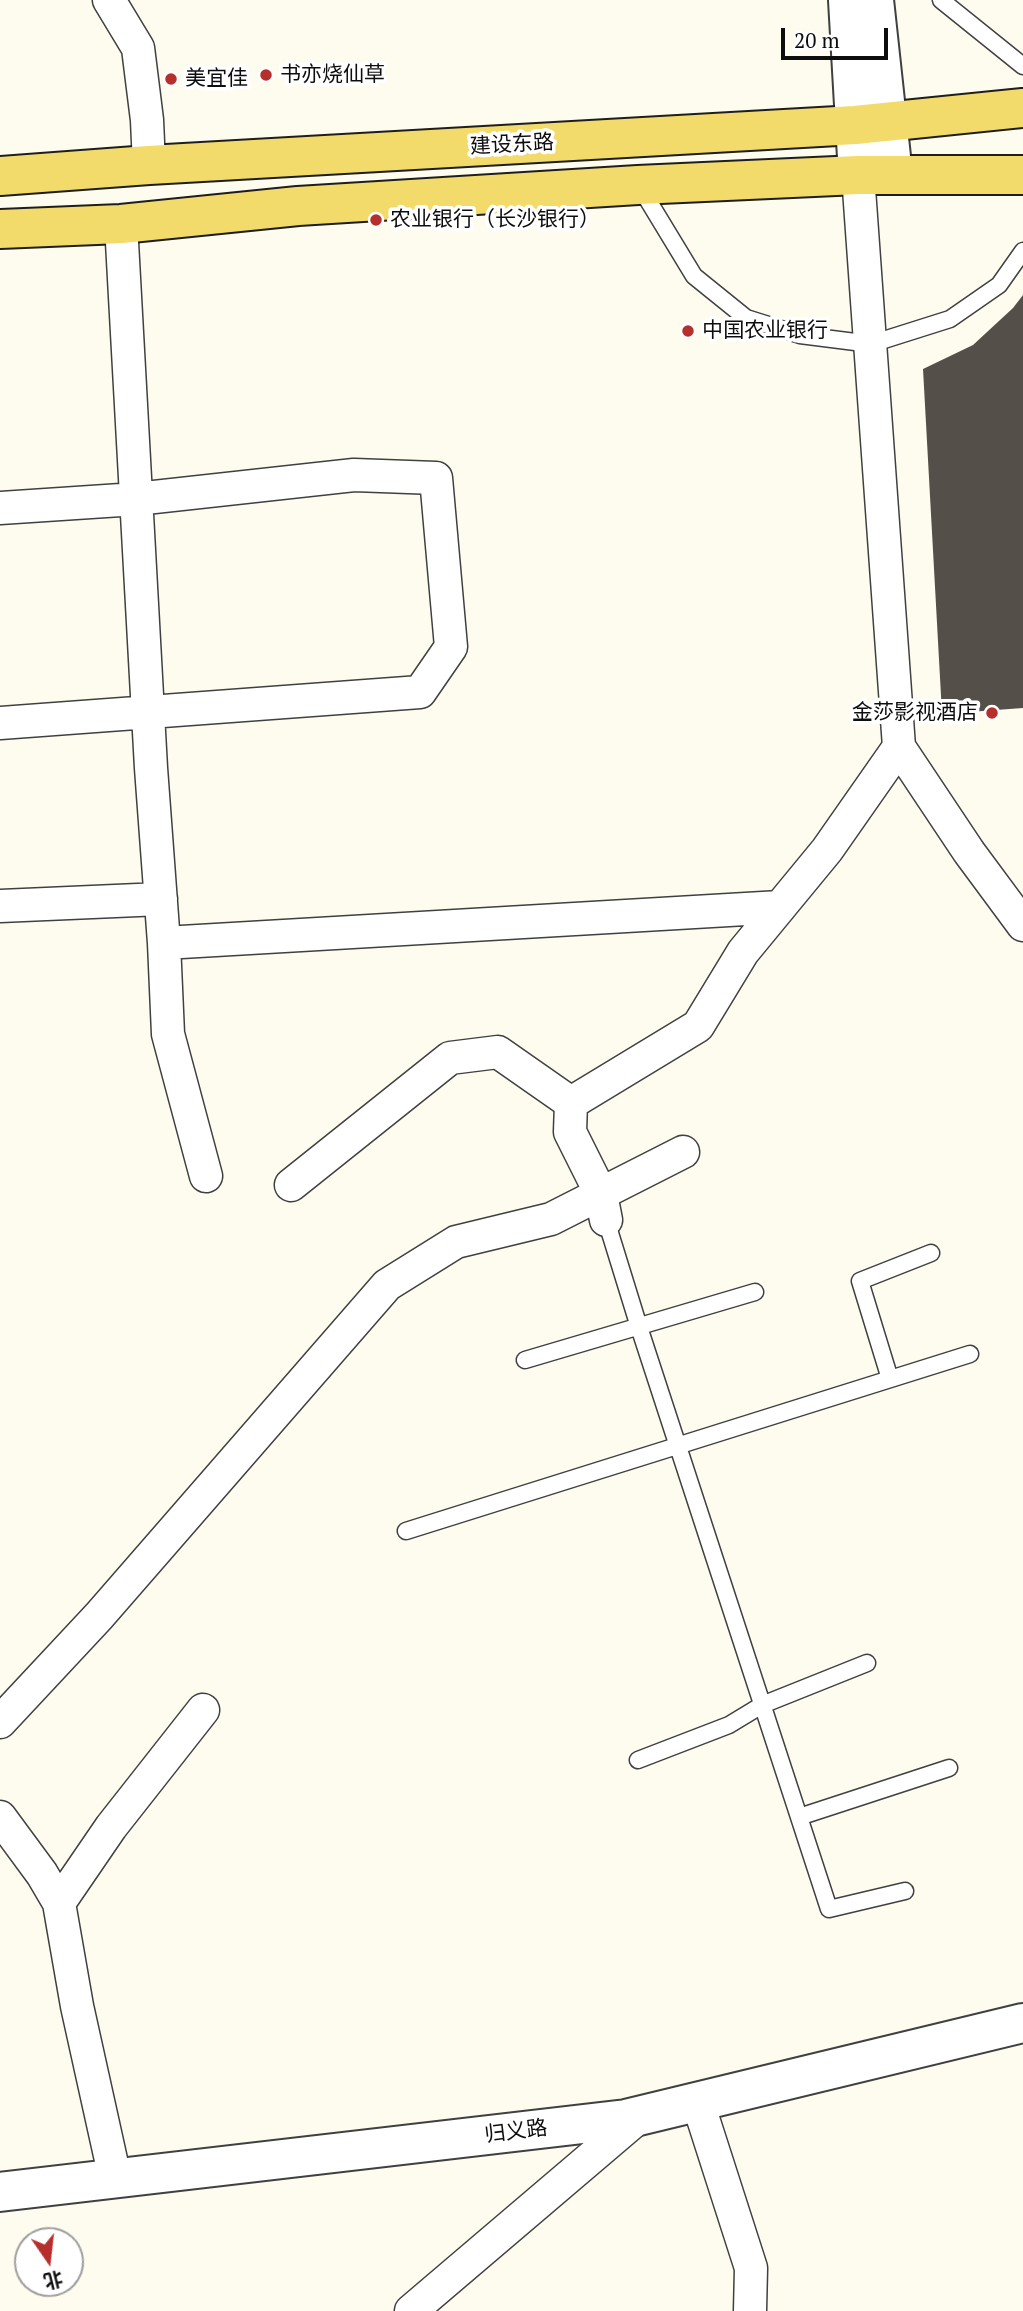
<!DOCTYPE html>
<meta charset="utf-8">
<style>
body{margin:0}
#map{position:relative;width:1023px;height:2311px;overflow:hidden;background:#fefcee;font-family:"PT Serif","Noto Sans SC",serif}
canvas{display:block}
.north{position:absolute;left:14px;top:2227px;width:70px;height:70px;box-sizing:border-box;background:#fff;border:2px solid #9e9e9e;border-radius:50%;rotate:166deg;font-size:19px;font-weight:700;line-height:28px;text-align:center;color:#0d0d0d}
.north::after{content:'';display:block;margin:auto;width:24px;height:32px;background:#b72f2c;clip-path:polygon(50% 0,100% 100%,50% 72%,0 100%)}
.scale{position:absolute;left:781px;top:28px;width:107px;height:32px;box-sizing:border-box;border:4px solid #0d0d0d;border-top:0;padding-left:9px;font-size:21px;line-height:24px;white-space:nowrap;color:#0d0d0d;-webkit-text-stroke:5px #fff;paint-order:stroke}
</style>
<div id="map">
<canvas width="1023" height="2311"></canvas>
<div class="north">北</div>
<div class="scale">20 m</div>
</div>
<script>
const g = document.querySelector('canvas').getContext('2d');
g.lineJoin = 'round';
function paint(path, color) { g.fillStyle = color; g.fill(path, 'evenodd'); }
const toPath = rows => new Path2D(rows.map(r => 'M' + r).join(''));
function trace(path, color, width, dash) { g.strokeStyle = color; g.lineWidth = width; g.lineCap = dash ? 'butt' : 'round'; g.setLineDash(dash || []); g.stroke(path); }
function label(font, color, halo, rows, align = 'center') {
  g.font = font + ' "PT Serif","Noto Sans SC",serif'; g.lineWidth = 7; g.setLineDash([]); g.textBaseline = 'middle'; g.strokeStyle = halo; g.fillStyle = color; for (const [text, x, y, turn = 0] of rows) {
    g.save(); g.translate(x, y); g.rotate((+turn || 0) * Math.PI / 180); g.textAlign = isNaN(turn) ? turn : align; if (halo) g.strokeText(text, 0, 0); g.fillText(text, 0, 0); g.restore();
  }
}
paint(toPath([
 [1023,295,1023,708,942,714,923,369,973,345,1013,308]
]), '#554f4a');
const service = toPath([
 [941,0,1023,66],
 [640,187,694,276,746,318,800,335,871,344,950,319,999,285,1023,251],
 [606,1220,639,1327,829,1909,905,1891],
 [525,1360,755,1292],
 [890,1379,860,1281,931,1253],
 [406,1531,970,1354],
 [638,1760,729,1725,762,1705,867,1663],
 [799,1817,949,1768]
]);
const minor = toPath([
 [109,0,138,48,147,120,149,165],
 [858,175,899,747,969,852,1023,925],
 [121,224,151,768,164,943,168,1034,206,1176],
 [0,508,136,499,354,475,436,478,451,647,420,692,0,723],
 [0,906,161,899],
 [164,943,780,907],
 [291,1185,450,1058,498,1052,571,1103],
 [606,1220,601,1194,570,1132,571,1103,698,1026,743,952,827,850,899,747],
 [0,1722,99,1616,387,1285,456,1242,551,1219,683,1152],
 [0,1817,42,1874,59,1903,77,2006,115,2178],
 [59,1903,111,1827,203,1710],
 [698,2103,751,2268,750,2311],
 [411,2311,640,2116]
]);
const tertiary = toPath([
 [848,0,858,175],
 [874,0,893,175],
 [0,2192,626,2119,1023,2023]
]);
const primary = toPath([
 [0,176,149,165,855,125,1023,108],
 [0,229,121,224,298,206,638,185,858,175,1023,175]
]);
trace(service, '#404040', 19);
trace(minor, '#404040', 35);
trace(tertiary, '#404040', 42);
trace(primary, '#1e1e1e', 42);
trace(service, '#fff', 16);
trace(minor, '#fff', 32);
trace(tertiary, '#fff', 38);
trace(primary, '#f2db6a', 38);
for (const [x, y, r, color] of [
 [266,75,7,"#b72f2c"],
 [171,79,7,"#b72f2c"],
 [376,220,7,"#b72f2c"],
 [688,331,7,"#b72f2c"],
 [992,713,7,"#b72f2c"]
]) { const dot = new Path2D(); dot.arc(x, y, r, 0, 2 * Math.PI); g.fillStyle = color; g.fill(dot); trace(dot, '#fff', 2.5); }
label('21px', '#0d0d0d', '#fff', [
 ["书亦烧仙草",280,75],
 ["美宜佳",185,79],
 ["农业银行（长沙银行）",390,220],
 ["中国农业银行",702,331],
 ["金莎影视酒店",978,713,"right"]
], 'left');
label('21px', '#0d0d0d', '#fff', [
 ["建设东路",512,145,-3],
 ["归义路",516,2132,-7]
]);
</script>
